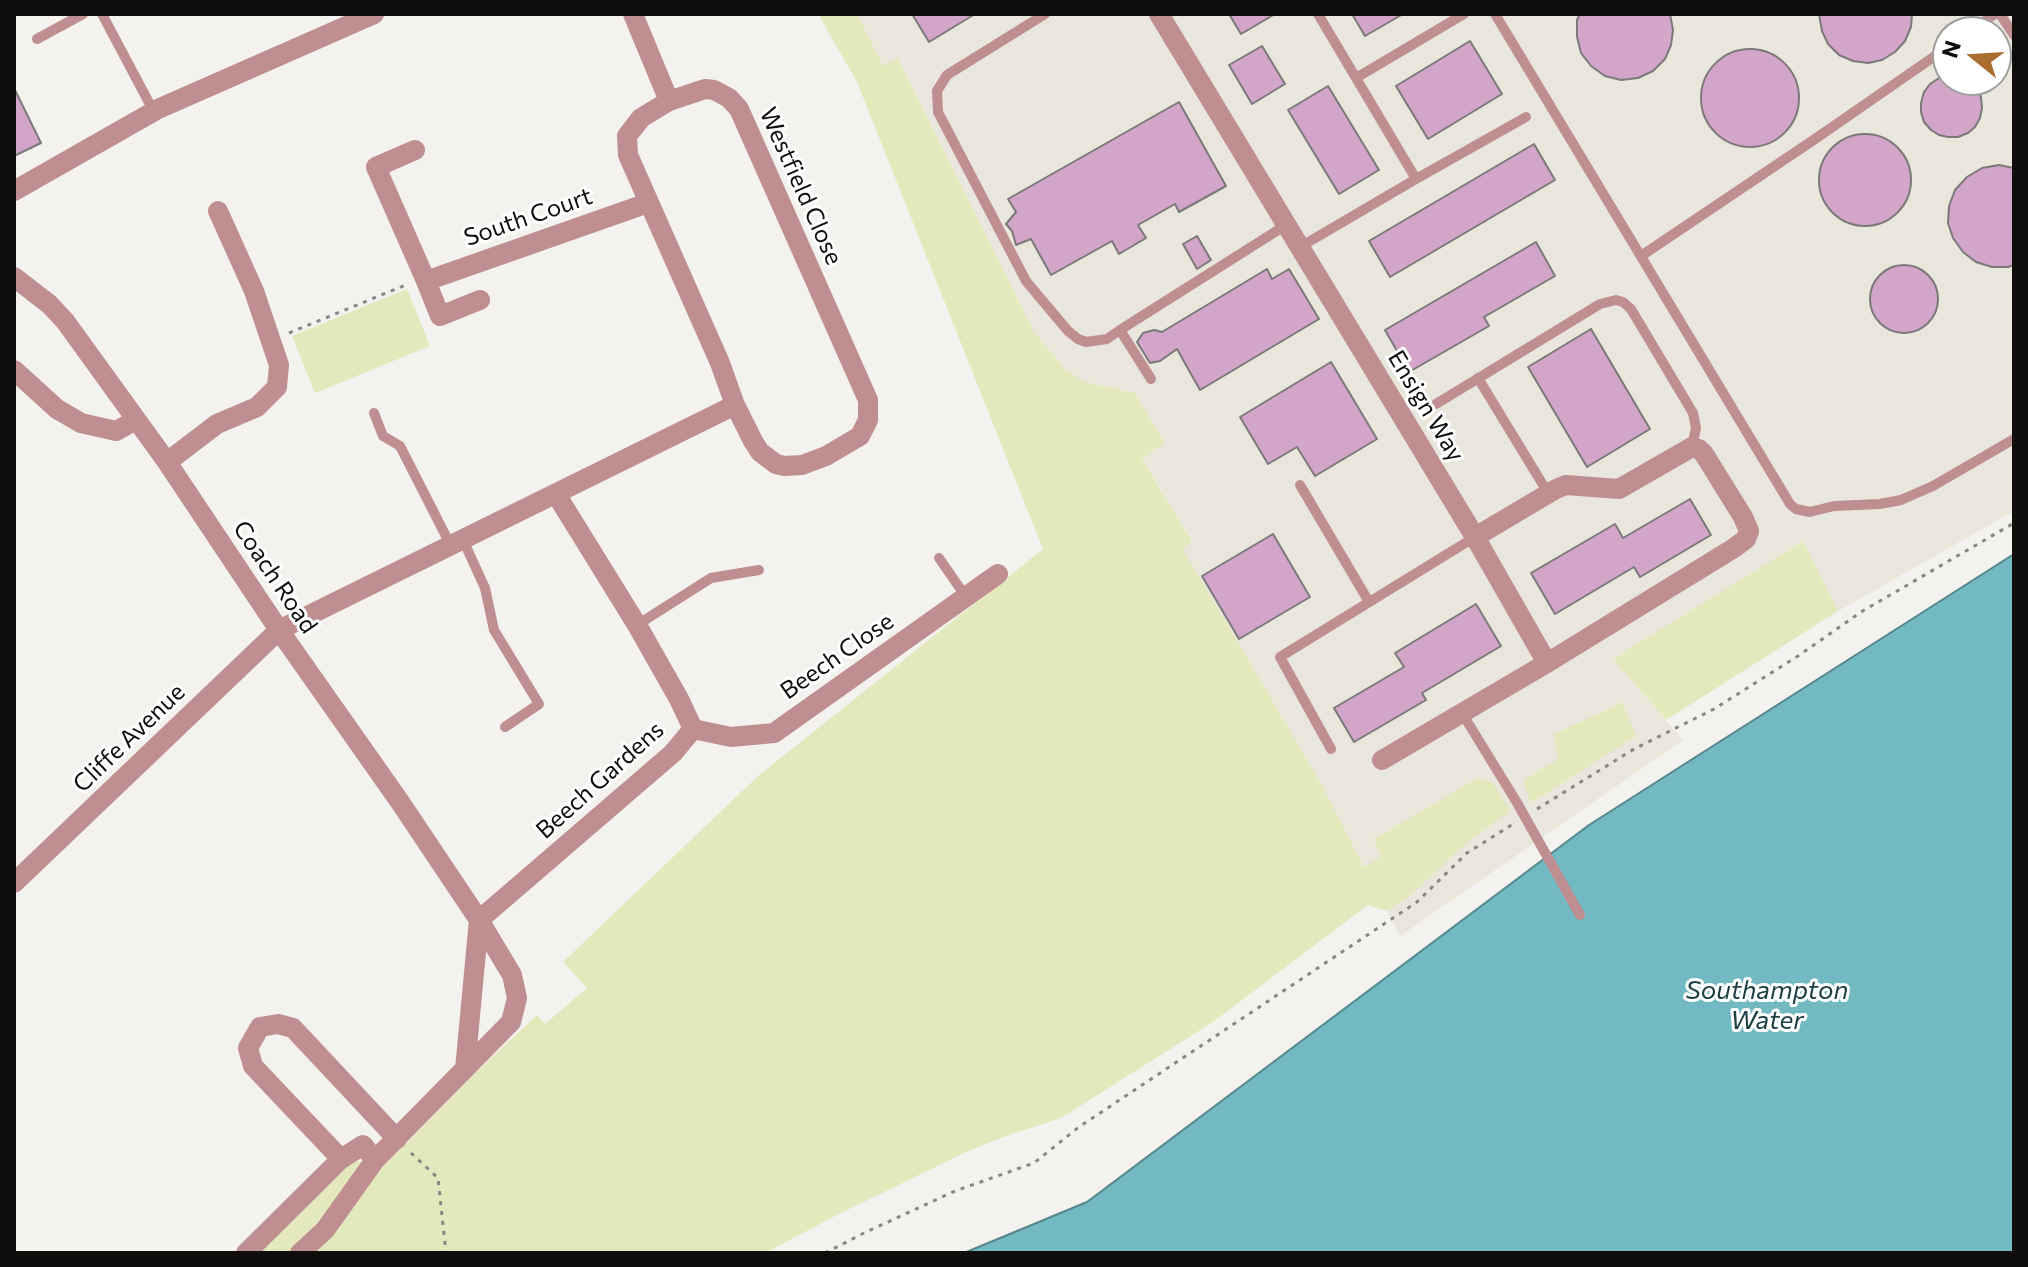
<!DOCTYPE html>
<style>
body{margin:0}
#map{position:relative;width:2028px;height:1267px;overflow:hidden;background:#f3f2ee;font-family:Commissioner,sans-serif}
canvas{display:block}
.frame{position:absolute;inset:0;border:16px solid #0f0e0d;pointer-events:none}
.north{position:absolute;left:1932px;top:16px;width:80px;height:80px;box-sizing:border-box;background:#fff;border:2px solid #9f9f9e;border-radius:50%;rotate:288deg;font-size:22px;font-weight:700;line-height:32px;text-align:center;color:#0f0e0d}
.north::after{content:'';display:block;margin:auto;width:28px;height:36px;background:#a96e2f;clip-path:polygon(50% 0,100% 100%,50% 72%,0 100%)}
</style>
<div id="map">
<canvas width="2028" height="1267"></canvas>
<div class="frame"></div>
<div class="north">N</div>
</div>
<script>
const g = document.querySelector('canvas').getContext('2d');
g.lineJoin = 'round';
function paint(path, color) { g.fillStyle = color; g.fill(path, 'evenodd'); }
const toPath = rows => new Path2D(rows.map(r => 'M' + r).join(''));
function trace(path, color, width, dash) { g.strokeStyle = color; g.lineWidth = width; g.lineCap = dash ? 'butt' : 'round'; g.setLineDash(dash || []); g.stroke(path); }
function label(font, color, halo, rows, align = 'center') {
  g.font = font + ' Commissioner,sans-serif'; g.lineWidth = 6; g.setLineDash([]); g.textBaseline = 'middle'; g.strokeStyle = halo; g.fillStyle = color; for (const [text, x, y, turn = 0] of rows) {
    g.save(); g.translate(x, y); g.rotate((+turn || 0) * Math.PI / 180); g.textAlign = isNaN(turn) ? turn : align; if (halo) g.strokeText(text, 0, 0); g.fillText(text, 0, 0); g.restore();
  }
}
paint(toPath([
 [857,14,2014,14,2014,511,1838,611,1803,541,1614,660,1683,740,1400,936,1317,776,1182,550,1192,540,1142,458,1165,443,1135,393,1085,382,1066,370,1034,332,899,59,883,67],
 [1948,32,1996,32,1996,80,1948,80]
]), '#e9e6db');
paint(toPath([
 [818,14,857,14,883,66,898,58,1034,332,1066,370,1085,382,1135,393,1165,443,1142,459,1192,541,1183,550,1317,776,1364,867,1381,857,1374,839,1478,778,1493,783,1510,811,1470,840,1405,900,1387,911,1368,905,1213,1022,1061,1118,1009,1135,968,1151,837,1215,765,1253,256,1253,350,1162,383,1161,408,1142,475,1073,537,1015,545,1024,587,988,563,962,758,776,1043,549,857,82],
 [407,289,430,346,315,393,292,336],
 [1803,541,1838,611,1666,720,1613,659],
 [1622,702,1636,736,1531,803,1523,780,1559,759,1553,735]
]), '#e4e9bd');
const water = toPath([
 [2014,554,2014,1253,964,1253,1087,1202,1589,825,2014,554]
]);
paint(water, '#73b9c2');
trace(water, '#55868c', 2);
const building = toPath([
 [912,14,975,14,929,42,912,14],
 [1229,14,1275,14,1241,34,1229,14],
 [1352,14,1403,14,1365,36,1352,14],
 [1580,14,1670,14,1673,30,1671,45,1665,59,1653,71,1638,78,1621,80,1605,76,1591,66,1581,53,1577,37,1577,20,1580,14],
 [1819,14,1912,14,1911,27,1905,41,1895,52,1882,60,1868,63,1853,61,1839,55,1828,44,1822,31,1819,14],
 [1470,41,1502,94,1428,139,1396,86,1470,41],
 [1262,46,1285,84,1252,104,1229,65,1262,46],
 '1701 98a49 49 0 1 1 98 0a49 49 0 1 1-98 0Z',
 [1948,72,1948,80,1968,80,1977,88,1981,97,1982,108,1980,118,1975,127,1968,133,1958,137,1948,137,1939,135,1931,130,1924,122,1921,112,1921,103,1924,92,1930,84,1948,72],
 [1328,86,1379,170,1339,194,1288,110,1328,86],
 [14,88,41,143,14,156,14,88],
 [1179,102,1226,186,1179,212,1175,204,1138,225,1146,238,1119,254,1112,241,1051,275,1031,239,1016,245,1012,231,1006,224,1016,212,1008,199,1179,102],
 '1819 180a46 46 0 1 1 92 0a46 46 0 1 1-92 0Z',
 [1534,144,1555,180,1390,277,1369,241,1534,144],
 [1999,165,2014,168,2014,265,2008,267,1992,267,1976,262,1963,252,1953,238,1948,223,1949,206,1955,190,1967,177,1982,168,1999,165],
 [1197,236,1211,260,1197,269,1183,244,1197,236],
 [1536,242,1555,276,1484,317,1489,326,1409,372,1385,330,1536,242],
 '1870 299a34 34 0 1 1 68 0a34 34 0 1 1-68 0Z',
 [1267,269,1272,279,1289,269,1319,319,1200,390,1177,349,1160,361,1150,363,1137,342,1143,333,1154,330,1162,332,1267,269],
 [1591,329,1650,429,1587,467,1528,367,1591,329],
 [1331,362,1377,439,1315,476,1297,447,1268,464,1240,417,1331,362],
 [1690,499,1711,535,1640,577,1634,567,1555,614,1531,573,1615,524,1623,538,1690,499],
 [1273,534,1310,597,1239,639,1202,576,1273,534],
 [1476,604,1501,646,1422,693,1426,700,1354,742,1334,708,1404,667,1395,653,1476,604]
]);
paint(building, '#d3a5c9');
trace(building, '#7c797b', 2);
trace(toPath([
 [289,333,408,284],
 [1537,809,1634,749,1714,709,1798,656,1861,612,2014,523],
 [411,1153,438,1178,446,1253],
 [825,1253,864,1233,955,1191,1034,1163,1079,1127,1417,902,1467,853,1513,824]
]), '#888785', 3, [4, 6]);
trace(toPath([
 [102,14,154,112],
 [1045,14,947,75,937,91,938,112,1026,281,1068,331,1078,339,1086,342,1107,339,1120,330],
 [1318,14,1416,179],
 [1495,14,1790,504,1796,509,1810,512,1834,506,1880,504,1901,500,1933,486,2014,439],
 [2000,14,2014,35],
 [1969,32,1995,14],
 [37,39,83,14],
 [1356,78,1464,14],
 [1300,247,1416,179,1526,117],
 [1641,256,1815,139,1948,47],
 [1478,378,1548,493],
 [1151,379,1120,330,1286,225],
 [1436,404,1600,304,1616,300,1623,302,1631,309,1693,413,1696,428,1692,447],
 [374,413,383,436,400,446,451,546],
 [1300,485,1369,602],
 [463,540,485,588,494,630,539,704,505,727],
 [939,558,966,597],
 [637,625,711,578,759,570],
 [1462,713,1516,801,1580,915],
 [1331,749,1280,657,1475,537]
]), '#bf8e91', 10);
trace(toPath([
 [633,14,669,101],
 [1159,14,1475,537,1547,663],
 [705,89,714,90,729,98,739,109,868,400,868,420,860,436,826,456,802,465,784,466,776,464,760,452,753,441,735,405,720,363,628,155,627,136,641,118,669,101,705,89],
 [415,150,376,167,426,281,648,203],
 [14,191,158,109,374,14],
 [14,277,49,304,65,321,167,462,279,630,400,802,479,920,512,975,517,998,511,1022,375,1160,363,1145,341,1159,246,1253],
 [426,281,440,316,480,300],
 [14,370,57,409,81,423,116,431,136,420],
 [167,462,217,424,257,407,277,387,279,365,254,291,218,211],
 [693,729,731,737,774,733,998,574],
 [1382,760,1547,663,1734,548,1746,539,1749,531,1743,517,1704,454,1699,449,1692,447,1619,489,1566,485,1556,489,1475,537],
 [14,883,279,630,735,405],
 [465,1069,479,920,673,753,693,729,679,699,637,625,556,494],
 [341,1159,253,1066,248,1048,260,1027,278,1024,293,1028,397,1139],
 [300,1253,325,1230,375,1160]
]), '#bf8e91', 20);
label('24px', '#0f0e0d', '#fff', [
 ["Westfield Close",801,186,66],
 ["South Court",528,217,-19],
 ["Ensign Way",1426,406,59],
 ["Coach Road",275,577,56],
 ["Beech Close",837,656,-35],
 ["Cliffe Avenue",129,738,-44],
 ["Beech Gardens",600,780,-42]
]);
label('italic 26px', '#1c3f44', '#fff', [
 ["Southampton",1767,990],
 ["Water",1767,1020]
]);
</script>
